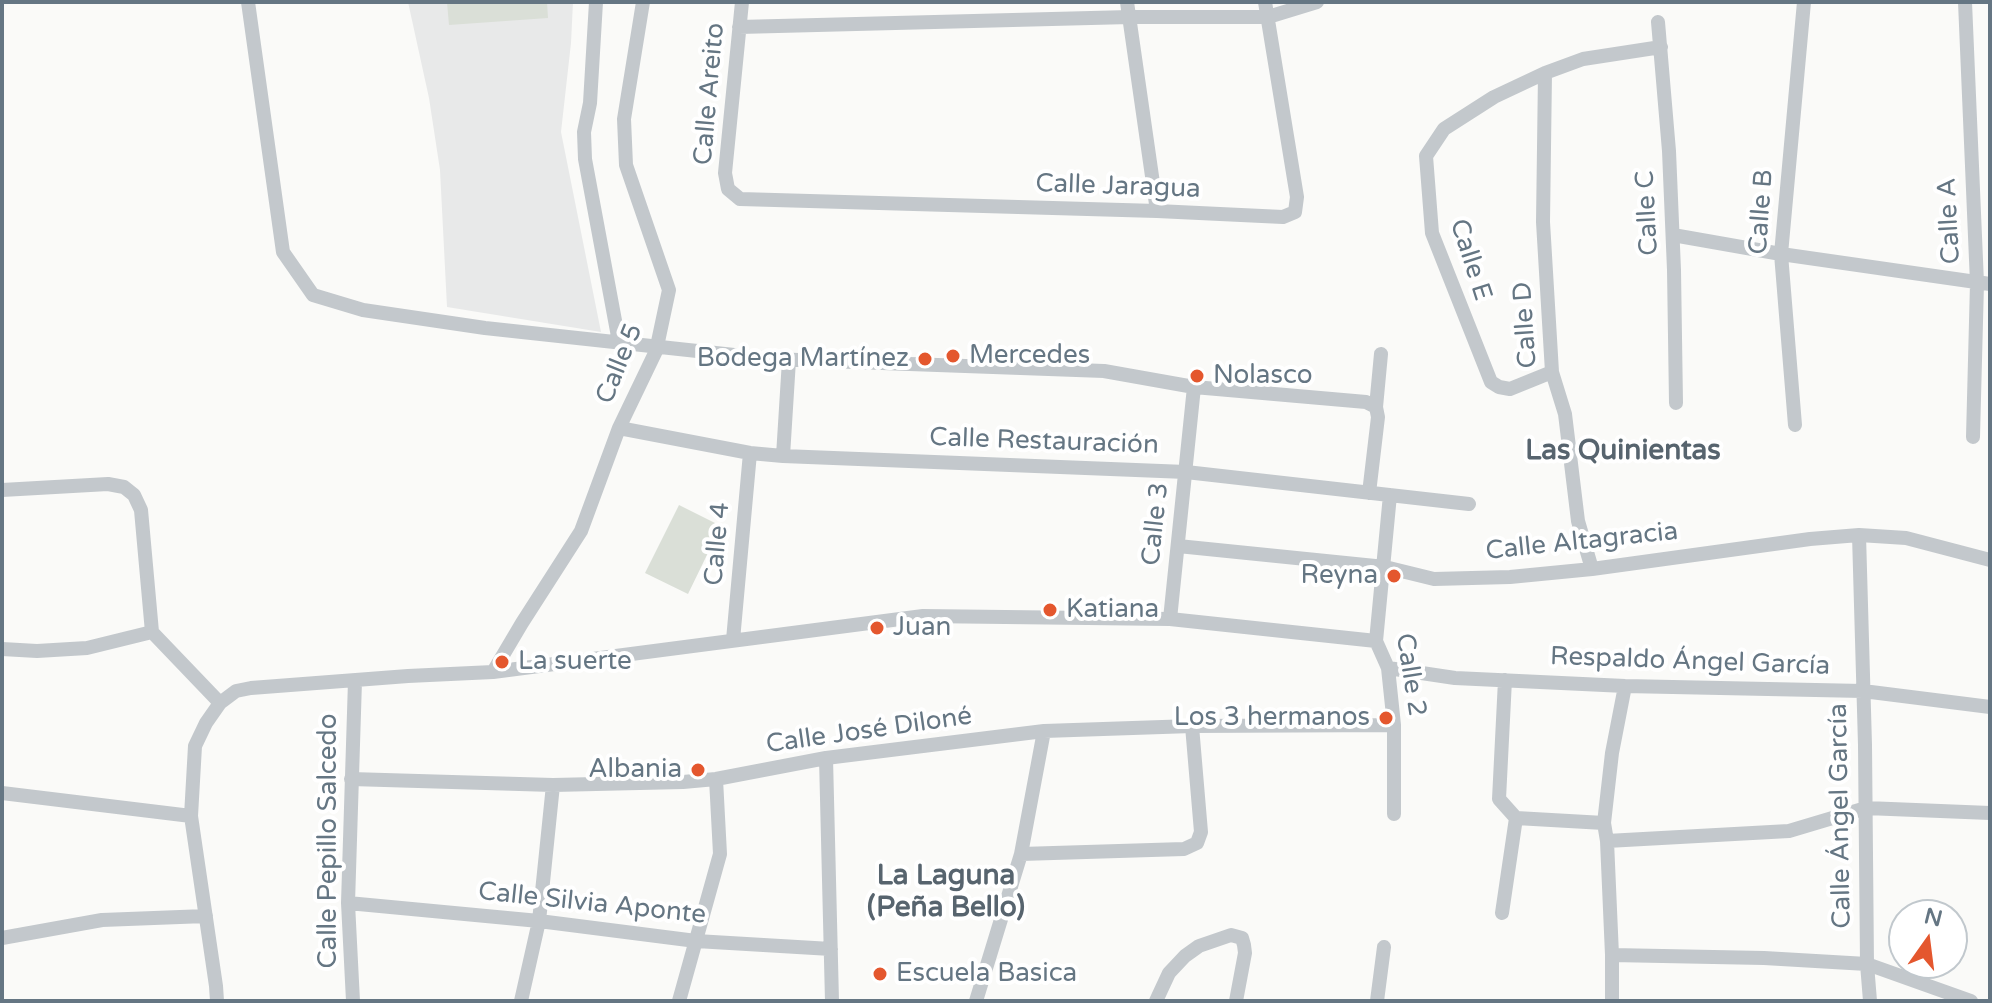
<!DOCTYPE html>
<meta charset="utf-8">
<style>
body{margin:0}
#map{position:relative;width:1992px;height:1003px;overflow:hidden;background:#fafaf8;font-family:"Varela Round",sans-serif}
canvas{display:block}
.frame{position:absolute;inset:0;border:4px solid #657683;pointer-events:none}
.north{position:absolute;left:1888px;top:899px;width:80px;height:80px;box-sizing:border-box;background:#fff;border:2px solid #c1c8cd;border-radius:50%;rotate:14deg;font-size:22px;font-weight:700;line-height:32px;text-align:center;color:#657683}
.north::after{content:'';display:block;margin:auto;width:28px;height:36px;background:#e4572e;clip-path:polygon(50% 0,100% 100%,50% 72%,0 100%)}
</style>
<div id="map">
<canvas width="1992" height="1003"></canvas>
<div class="frame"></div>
<div class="north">N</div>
</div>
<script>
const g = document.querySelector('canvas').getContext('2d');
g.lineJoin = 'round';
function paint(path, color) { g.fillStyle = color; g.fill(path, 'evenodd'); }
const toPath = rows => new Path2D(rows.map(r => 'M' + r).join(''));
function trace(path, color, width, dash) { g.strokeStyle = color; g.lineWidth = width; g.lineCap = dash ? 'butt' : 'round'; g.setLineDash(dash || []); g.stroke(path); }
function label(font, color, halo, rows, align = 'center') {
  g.font = font + ' "Varela Round",sans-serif'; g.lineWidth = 8; g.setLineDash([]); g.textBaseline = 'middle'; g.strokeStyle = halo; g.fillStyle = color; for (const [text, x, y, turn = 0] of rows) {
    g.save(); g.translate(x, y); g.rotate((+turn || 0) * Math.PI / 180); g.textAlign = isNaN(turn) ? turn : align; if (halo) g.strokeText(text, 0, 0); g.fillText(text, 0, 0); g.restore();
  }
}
paint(toPath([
 [408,2,573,2,571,43,561,132,601,332,447,307,440,170,429,98]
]), '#e8e9e9');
paint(toPath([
 [447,2,547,2,548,18,449,25],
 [679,505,721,526,688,594,645,573]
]), '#dadfd7');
trace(toPath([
 [248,2,283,252,313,295,363,310,485,328,771,359,1104,371,1194,387,1366,402,1376,407],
 [596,2,590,103,584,132,585,159,619,342],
 [742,2,725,173,728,189,740,199,1157,211,1283,217,1295,212,1297,197,1265,2],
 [1127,2,1157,211],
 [1965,2,1977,283,1973,437],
 [1658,22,1669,151,1674,270,1676,403],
 [739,27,1130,17,1268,17,1317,2],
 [1545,73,1543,222,1552,372,1565,414,1578,521,1592,569],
 [1673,235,1781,254,1990,284],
 [1552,372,1510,389,1499,387,1491,382,1432,233,1426,156,1444,129,1494,97,1545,73,1583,59,1661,47],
 [1795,425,1781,254,1804,2],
 [619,428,750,453,783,456,1186,472,1469,504],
 [783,456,789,360],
 [2,490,108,484,124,487,134,495,141,510,152,632,220,703],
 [1369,493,1378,417,1376,407,1381,354],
 [1390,495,1376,641,1388,668,1394,725,1394,814],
 [1859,535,1865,745,1867,964,1870,1001],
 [1178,546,1385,567,1434,579,1510,577,1592,569,1810,539,1859,535,1906,538,1990,560],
 [1170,619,1194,387],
 [733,640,750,453],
 [2,649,37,651,87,648,152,632],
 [1388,668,1455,678,1625,686,1863,691,1990,707],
 [493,672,522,623,581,531,619,428,656,351,669,290,626,165,624,119,643,2],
 [1505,680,1499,799,1516,818,1604,823],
 [826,758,832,1001],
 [351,779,553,785,683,782,716,779,826,758,1044,731,1192,726,1394,725],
 [2,793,191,816],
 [1607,841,1789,831,1866,808,1990,813],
 [1021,854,1184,849,1197,843,1201,832,1192,726],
 [348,903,539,921,696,941,831,949],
 [1502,913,1516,818],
 [2,938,102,920,206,916],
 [1612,955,1764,958,1867,964,1971,1001],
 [217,1001,216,986,191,816,195,746,206,723,220,703,236,691,251,688,408,676,493,672,923,616,1170,619,1376,641],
 [353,1001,348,903,355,681],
 [521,1001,539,921,553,785],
 [679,1001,720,854,716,779],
 [976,1001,1021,854,1044,731],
 [1156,1001,1169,973,1185,956,1199,946,1231,935,1242,938,1244,945,1245,953,1236,1001],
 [1377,1001,1384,947],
 [1612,1001,1612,955,1607,841,1604,823,1612,753,1625,686]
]), '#c3c8cc', 14);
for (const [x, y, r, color] of [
 [953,356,8,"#e4572e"],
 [925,359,8,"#e4572e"],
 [1197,376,8,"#e4572e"],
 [1394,576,8,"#e4572e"],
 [1050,610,8,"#e4572e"],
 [877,628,8,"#e4572e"],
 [502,662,8,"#e4572e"],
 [1386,718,8,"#e4572e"],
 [698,770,8,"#e4572e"],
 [880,974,8,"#e4572e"]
]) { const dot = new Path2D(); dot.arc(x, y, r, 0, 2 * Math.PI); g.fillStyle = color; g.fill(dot); trace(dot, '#fff', 3); }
label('26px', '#657683', '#fff', [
 ["Calle Areito",710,94,-85],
 ["Calle Jaragua",1118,187,2],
 ["Calle B",1762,212,-86],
 ["Calle C",1648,213,-93],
 ["Calle A",1950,221,-93],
 ["Calle E",1470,260,72],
 ["Calle D",1526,325,-94],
 ["Calle 5",620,364,-68],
 ["Calle Restauración",1044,442,2],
 ["Calle 3",1156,524,-84],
 ["Calle Altagracia",1582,542,-6],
 ["Calle 4",718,544,-85],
 ["Respaldo Ángel García",1690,662,2],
 ["Calle 2",1410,675,81],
 ["Calle José Diloné",869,731,-8],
 ["Calle Ángel García",1841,816,-91],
 ["Calle Pepillo Salcedo",329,841,-90],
 ["Calle Silvia Aponte",592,904,6]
]);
label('26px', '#657683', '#fff', [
 ["Mercedes",969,356],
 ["Bodega Martínez",909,359,"right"],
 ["Nolasco",1213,376],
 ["Reyna",1378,576,"right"],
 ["Katiana",1066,610],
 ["Juan",893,628],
 ["La suerte",518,662],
 ["Los 3 hermanos",1370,718,"right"],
 ["Albania",682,770,"right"],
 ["Escuela Basica",896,974]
], 'left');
label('bold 28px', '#57646e', '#fff', [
 ["Las Quinientas",1623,452],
 ["La Laguna",946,877],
 ["(Peña Bello)",946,909]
]);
</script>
